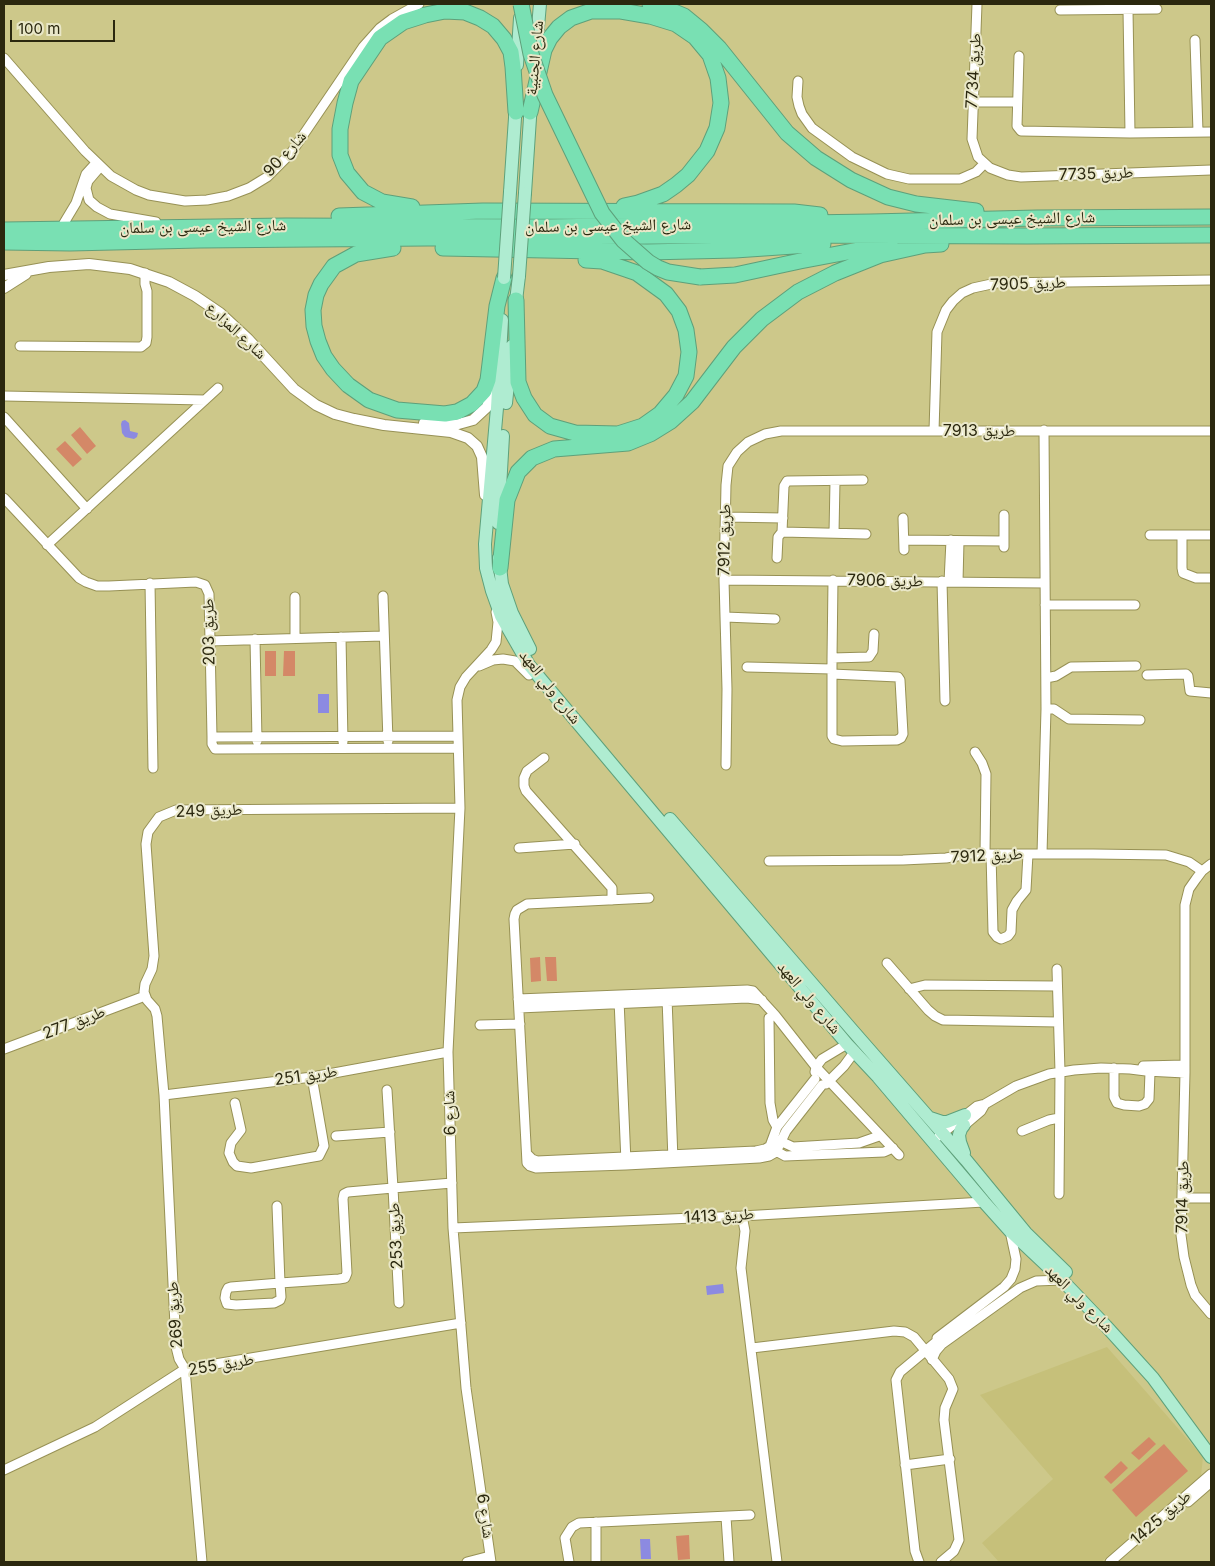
<!DOCTYPE html>
<meta charset="utf-8">
<style>
body{margin:0}
#map{position:relative;width:1215px;height:1566px;overflow:hidden;background:#cdc88a;font-family:Inter,sans-serif}
canvas{display:block}
.frame{position:absolute;inset:0;border:5px solid #2b280f;pointer-events:none}
.scale{position:absolute;left:10px;top:20px;width:105px;height:22px;box-sizing:border-box;border:2px solid #2b280f;border-top:0;padding-left:6px;font-size:15px;line-height:18px;white-space:nowrap;color:#2b280f;-webkit-text-stroke:4px #e9e7c8;paint-order:stroke}
</style>
<div id="map">
<canvas width="1215" height="1566"></canvas>
<div class="frame"></div>
<div class="scale">100 m</div>
</div>
<script>
const g = document.querySelector('canvas').getContext('2d');
g.lineJoin = 'round';
function paint(path, color) { g.fillStyle = color; g.fill(path, 'evenodd'); }
const toPath = rows => new Path2D(rows.map(r => 'M' + r).join(''));
function trace(path, color, width, dash) { g.strokeStyle = color; g.lineWidth = width; g.lineCap = dash ? 'butt' : 'round'; g.setLineDash(dash || []); g.stroke(path); }
function label(font, color, halo, rows, align = 'center') {
  g.font = font + ' Inter,"Noto Naskh Arabic",sans-serif'; g.lineWidth = 4; g.setLineDash([]); g.textBaseline = 'middle'; g.strokeStyle = halo; g.fillStyle = color; for (const [text, x, y, turn = 0] of rows) {
    g.save(); g.translate(x, y); g.rotate((+turn || 0) * Math.PI / 180); g.textAlign = isNaN(turn) ? turn : align; if (halo) g.strokeText(text, 0, 0); g.fillText(text, 0, 0); g.restore();
  }
}
paint(toPath([
 [1107,1347,1203,1457,1201,1476,1101,1562,999,1562,982,1543,1053,1479,980,1395]
]), '#c6c07a');
paint(toPath([
 [80,427,96,446,87,454,71,435],
 [65,441,82,459,73,467,56,449],
 [265,651,276,651,276,676,265,676],
 [284,651,295,651,295,676,283,676],
 [540,957,541,981,531,982,530,958],
 [545,957,556,957,557,981,547,981],
 [1149,1437,1156,1444,1139,1460,1131,1453],
 [1164,1444,1188,1471,1136,1517,1112,1490],
 [1121,1461,1128,1468,1111,1484,1104,1477],
 [689,1535,690,1559,678,1560,676,1536]
]), '#d48867');
paint(toPath([
 [125,420,129,423,130,431,138,433,137,437,134,439,125,437,122,433,121,424,122,421],
 [318,694,329,694,329,713,318,713],
 [723,1284,724,1293,707,1295,706,1286],
 [640,1539,650,1539,651,1559,641,1559]
]), '#8c8ae1');
const minor = toPath([
 [977,4,972,139,978,157,990,168,1008,175,1021,177,1211,170],
 [1060,10,1157,9],
 [1128,10,1130,133],
 [1195,40,1198,132],
 [1019,56,1017,126,1021,131,1130,133,1211,132],
 [4,58,85,151,111,176,136,190,149,195,185,201,207,200,228,196,249,188,267,177,291,153,363,47,380,28,392,19,419,4],
 [798,81,797,97,799,106,802,114,812,128,852,157,887,174,909,179,960,179,976,172,984,164],
 [972,102,1017,102],
 [100,167,88,181,86,188,89,200,97,207,110,214,156,222],
 [64,223,76,203,86,174,96,163],
 [20,346,141,347,146,343,147,337,147,291,145,284,145,273],
 [4,396,205,400],
 [4,417,87,509],
 [934,431,937,332,946,310,953,301,962,293,973,288,996,283,1211,280],
 [4,498,79,578,86,582,97,586,109,586,196,582,205,585,209,594,212,737],
 [726,517,783,518],
 [903,518,904,550],
 [782,532,784,486,787,481,863,480],
 [834,533,835,481],
 [1150,535,1211,535],
 [1182,535,1182,568,1183,573,1196,578,1211,578],
 [904,540,1004,541],
 [47,545,218,388],
 [1004,547,1004,515],
 [777,558,778,537,782,532,866,534],
 [724,580,1045,583],
 [942,581,945,701],
 [949,582,951,540],
 [958,582,959,541],
 [150,583,153,768],
 [383,596,388,741],
 [295,597,295,638],
 [1045,605,1135,605],
 [725,617,775,619],
 [341,637,343,742],
 [255,639,257,741],
 [209,641,383,636],
 [832,658,869,657,873,651,874,634],
 [479,666,493,660,503,659,515,661,529,675],
 [747,667,832,669],
 [832,674,898,677,900,680,903,734,901,738,897,740,842,741,834,739,832,736,832,658,833,580],
 [1147,675,1186,674,1188,676,1190,691,1211,693],
 [1046,678,1056,676,1071,667,1136,666],
 [1046,709,1054,709,1069,719,1140,720],
 [458,736,212,737,212,744,215,749,217,749,458,748],
 [975,752,982,763,986,774,985,854],
 [544,758,527,771,524,778,524,786,526,791,612,888,612,900],
 [726,765,727,689,724,580,726,485,728,466,737,452,748,442,765,434,781,431,1211,431],
 [519,848,575,844],
 [991,854,993,932,997,937,1001,939,1008,936,1011,932,1012,910,1017,901,1026,890,1028,854],
 [1042,854,1046,709,1044,430],
 [769,861,903,860,946,858,968,854,1093,854,1166,855,1189,862,1202,871],
 [1211,864,1202,871,1196,879,1189,889,1185,905,1185,1073,1181,1235,1184,1257,1191,1285,1195,1295,1211,1314],
 [649,898,527,904,517,910,515,914,514,919,527,1163,530,1166,536,1168,626,1165,759,1158,769,1156,776,1152,786,1131,822,1085],
 [887,963,928,1010,935,1016,943,1020,1058,1022],
 [1057,969,1060,1072,1059,1194],
 [909,989,925,985,1057,986],
 [667,998,673,1160],
 [518,999,747,990,753,991,775,1015,816,1067,899,1155],
 [619,1000,626,1162],
 [519,1008,747,998,762,1000],
 [775,1015,769,1018,770,1103,773,1120,777,1127],
 [480,1025,520,1024],
 [4,1049,145,996],
 [1143,1066,1185,1065],
 [1114,1068,1114,1097,1117,1103,1124,1105,1139,1106,1145,1104,1149,1099,1150,1072],
 [815,1072,816,1067,822,1059,847,1044],
 [826,1084,844,1066,855,1051],
 [387,1090,393,1188,452,1183],
 [164,1095,312,1077,448,1052],
 [235,1103,241,1130,231,1143,229,1153,233,1162,237,1166,251,1168,313,1157,319,1156,324,1146,312,1077],
 [961,1128,981,1111,985,1104],
 [1022,1131,1049,1120,1059,1118],
 [336,1136,390,1132],
 [939,1136,977,1106,985,1104,1016,1086,1049,1074,1074,1070,1101,1068,1130,1069,1146,1071,1185,1073],
 [778,1140,793,1147,859,1143,879,1136],
 [774,1150,785,1156,884,1152,893,1148],
 [527,1154,532,1159,537,1161,756,1151,765,1149,770,1146,777,1127,815,1079],
 [1183,1198,1211,1198],
 [277,1206,280,1283,281,1297,280,1300,274,1303,236,1305,227,1304,225,1298,226,1292,228,1288,231,1287,280,1283,339,1279,345,1278,347,1273,343,1199,344,1194,348,1192,393,1188,399,1303],
 [742,1216,745,1231,741,1268,777,1562],
 [453,1228,742,1216,984,1202],
 [937,1338,1004,1287,1011,1279,1015,1269,1016,1259,1010,1231],
 [752,1348,894,1331,905,1332,914,1337,949,1379,953,1389,945,1408,944,1420,959,1540,954,1551,941,1562],
 [932,1360,936,1351,942,1344,1020,1288,1036,1281,1062,1280],
 [905,1465,950,1459],
 [4,1470,95,1427,185,1369,461,1323],
 [1188,1502,1211,1482],
 [726,1517,729,1562],
 [596,1522,596,1562],
 [202,1562,185,1369,179,1359,176,1347,164,1095,157,1016,155,1009,147,1000,144,992,145,984,152,969,154,956,146,844,148,832,159,817,176,810,460,808],
 [467,1562,490,1556],
 [491,1562,466,1388,453,1228,448,1052,460,808,457,700,460,687,466,677,491,650,496,642,498,622,496,612],
 [569,1562,565,1538,572,1527,579,1523,750,1515],
 [919,1562,915,1551,896,1380,900,1372,936,1342,942,1335],
 [1110,1562,1211,1474]
]);
const tertiary = toPath([
 [4,275,49,267,89,264,130,269,169,282,195,296,220,313,248,339,294,389,316,405,335,414,354,419,384,425,451,432,468,438,477,446,482,457,485,495],
 [4,288,26,274],
 [424,423,455,425,473,420,487,407,494,382]
]);
const primary = toPath([
 [535,61,540,4],
 [517,65,520,18],
 [510,192,516,103],
 [525,193,531,103],
 [515,309,519,276],
 [502,320,497,408,485,544,486,568,492,591,501,616,529,665,847,1044,878,1077,984,1202,1010,1231,1062,1280,1106,1326,1153,1378,1211,1457],
 [506,403,512,346],
 [498,523,503,436],
 [499,558,502,584,512,613,530,649],
 [670,819,853,1031,966,1160,1026,1233,1066,1272],
 [930,1118,942,1122,947,1122,965,1115],
 [964,1153,960,1142,959,1135,961,1129,964,1125]
]);
const motorway = toPath([
 [650,4,660,6,684,16,701,30,719,48,787,133,816,158,851,180,888,197,916,204,976,211],
 [530,112,544,50,550,38,559,27,571,18,591,11,621,11,650,16,676,24,695,37,710,55,718,78,721,103,717,128,707,151,688,175,676,185,663,194,638,203,624,206],
 [412,207,382,202,363,192,347,173,340,155,340,129,345,103,351,81,380,38,403,22,425,15,445,11,465,12,480,18,493,26,504,39,511,52,513,67,516,112],
 [339,216,483,211,794,212,820,215],
 [4,230,286,226,546,227,871,222,1037,218,1211,217],
 [4,242,70,243,200,240,768,235,1027,236,1211,235],
 [393,248,356,254,334,266,321,284,316,295,313,310,314,326,318,341,324,356,333,369,348,385,369,400,397,410,445,414,457,412,472,404,484,391,488,380,497,306,504,278],
 [443,248,647,252,735,250,823,244],
 [700,277,735,275,800,261,890,244],
 [516,300,518,382,524,398,535,415,550,426,575,433,618,434,643,426,660,414,676,395,686,376,689,352,686,330,679,311,666,294,637,273,602,261,586,260],
 [500,568,507,500,518,472,532,458,554,449,628,443,650,434,671,421,692,402,734,347,762,319,798,292,835,273,880,255,925,245,941,244]
]);
trace(minor, '#979155', 11);
trace(tertiary, '#979155', 12);
trace(primary, '#5ea07a', 14);
trace(motorway, '#5ea07a', 17);
trace(minor, '#fff', 9);
trace(tertiary, '#fff', 10);
trace(primary, '#afecd1', 12);
trace(motorway, '#79e0b3', 15);
const primaryBridge = toPath([
 [519,276,525,193],
 [504,278,510,192]
]);
const motorwayBridge = toPath([
 [521,4,531,54,545,95,602,213,623,240,648,262,658,268,668,272,700,277]
]);
trace(primaryBridge, '#5ea07a', 14, []);
trace(motorwayBridge, '#5ea07a', 17, []);
trace(primaryBridge, '#afecd1', 12);
trace(motorwayBridge, '#79e0b3', 15);
label('16px', '#2b280f', '#e9e7c8', [
 ["شارع الجنبية",535,58,-85],
 ["طريق 7734",974,71,-87],
 ["شارع 90",285,154,-48],
 ["طريق 7735",1096,174,-2],
 ["شارع الشيخ عيسى بن سلمان",1012,219,-1],
 ["شارع الشيخ عيسى بن سلمان",608,226,-1],
 ["شارع الشيخ عيسى بن سلمان",203,227,-1],
 ["طريق 7905",1028,284,-2],
 ["شارع المزارع",236,331,43],
 ["طريق 7913",979,431],
 ["طريق 7912",725,540,-89],
 ["طريق 7906",885,581,1],
 ["طريق 203",209,632,-91],
 ["شارع ولي العهد",550,687,52],
 ["طريق 249",209,811,-2],
 ["طريق 7912",987,856,-3],
 ["شارع ولي العهد",809,998,50],
 ["طريق 277",74,1023,-21],
 ["طريق 251",306,1076,-8],
 ["شارع 6",450,1113,-92],
 ["طريق 7914",1183,1197,-89],
 ["طريق 1413",719,1216,-3],
 ["طريق 253",396,1236,-93],
 ["شارع ولي العهد",1079,1299,45],
 ["طريق 269",175,1315,-94],
 ["طريق 255",221,1365,-10],
 ["شارع 6",485,1516,82],
 ["طريق 1425",1161,1518,-41]
]);
</script>
